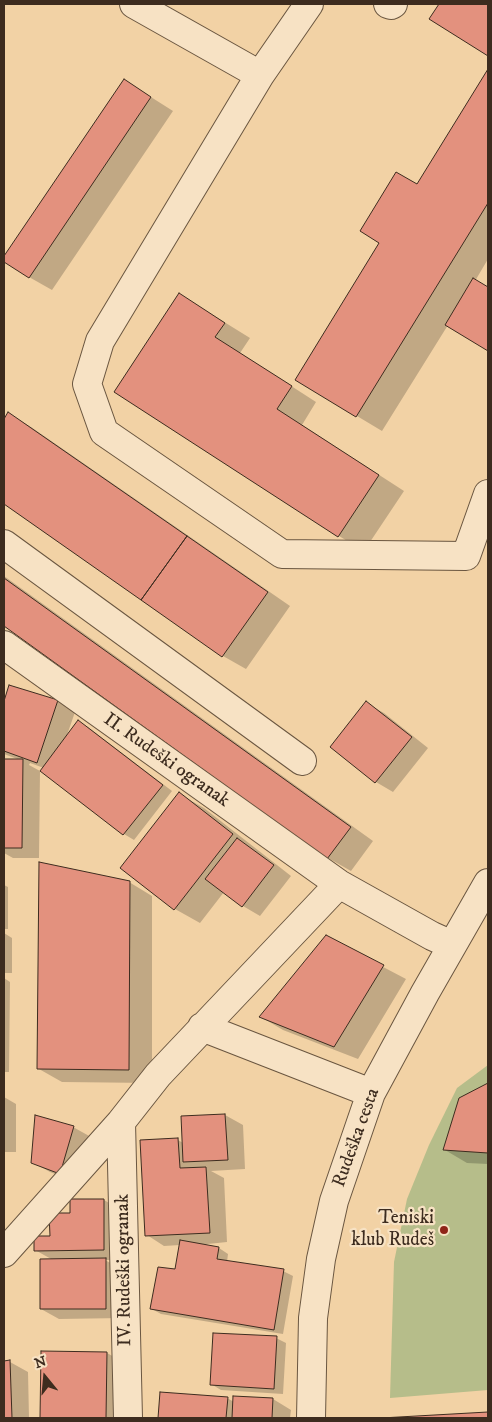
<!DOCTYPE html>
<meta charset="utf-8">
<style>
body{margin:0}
#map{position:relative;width:492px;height:1422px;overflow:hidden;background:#f2d2a5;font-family:"IM FELL DW Pica",serif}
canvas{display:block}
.frame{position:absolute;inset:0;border:5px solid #3d2c1f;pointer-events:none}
.north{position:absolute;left:20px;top:1352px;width:50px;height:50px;-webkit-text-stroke:4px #f7e2c4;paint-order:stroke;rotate:343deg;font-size:14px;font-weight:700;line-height:20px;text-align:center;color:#3d2c1f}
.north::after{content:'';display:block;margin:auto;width:18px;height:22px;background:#3d2c1f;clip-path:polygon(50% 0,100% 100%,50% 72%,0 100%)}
</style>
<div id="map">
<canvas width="492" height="1422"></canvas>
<div class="frame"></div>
<div class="north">N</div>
</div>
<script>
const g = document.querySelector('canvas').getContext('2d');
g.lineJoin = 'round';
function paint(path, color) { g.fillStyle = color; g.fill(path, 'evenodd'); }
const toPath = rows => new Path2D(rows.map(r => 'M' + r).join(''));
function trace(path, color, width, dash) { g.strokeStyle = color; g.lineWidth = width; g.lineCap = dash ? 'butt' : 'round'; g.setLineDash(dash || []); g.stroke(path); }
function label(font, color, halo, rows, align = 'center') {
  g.font = font + ' "IM FELL DW Pica",serif'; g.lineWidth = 4.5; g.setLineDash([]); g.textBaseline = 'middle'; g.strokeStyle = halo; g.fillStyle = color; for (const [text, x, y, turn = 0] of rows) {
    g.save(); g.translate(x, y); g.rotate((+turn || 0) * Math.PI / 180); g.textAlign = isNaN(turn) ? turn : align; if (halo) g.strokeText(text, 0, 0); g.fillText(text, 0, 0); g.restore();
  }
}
paint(toPath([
 [488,1065,488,1390,390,1398,394,1262,407,1199,429,1145,457,1088]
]), '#b6bd8a');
paint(toPath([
 [440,4,488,4,488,54,431,19],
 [488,71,488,259,475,281,488,288,488,350,448,325,382,431,297,380],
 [124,80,173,111,52,290,29,277,4,259],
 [179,294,250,338,240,353,316,402,302,425,404,491,364,551,339,536,115,392],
 [9,414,31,427,290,606,246,669,223,656,4,503,4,421],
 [4,576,373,841,351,871,328,858,4,625],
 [10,686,57,701,75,712,66,738,79,722,88,727,172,791,134,840,124,834,41,771,44,768,30,763,29,765,40,771,39,858,13,858,4,853,4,761,20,760,4,754,4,705],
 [366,703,384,713,428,748,393,792,376,782],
 [179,794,204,808,291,876,260,916,243,906,224,892,200,923,175,909],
 [129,882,152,896,152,1083,62,1082,39,1069],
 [4,885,8,887,8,929,4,929],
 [4,933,12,938,12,973,4,973],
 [326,937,406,979,358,1059,283,1030,261,1017],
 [4,978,10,982,9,1072,4,1072],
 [488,1084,488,1164,467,1163,445,1150,460,1099],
 [4,1097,16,1104,16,1152,4,1152],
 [225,1115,243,1125,245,1169,211,1171,224,1178,227,1242,198,1245,219,1248,228,1254,227,1262,283,1271,293,1276,283,1334,161,1314,152,1309,176,1270,180,1245,164,1246,147,1235,178,1140,183,1143],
 [73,1127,91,1137,78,1183,50,1172,32,1162],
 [104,1200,121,1210,121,1260,105,1260,123,1270,123,1318,59,1319,41,1309,53,1260,35,1250],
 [276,1338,286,1343,283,1394,221,1390,211,1384],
 [43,1352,107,1353,125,1363,124,1418,42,1418],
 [4,1362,10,1362,28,1372,29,1418,4,1418],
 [161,1394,227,1398,234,1402,234,1397,273,1399,291,1410,290,1418,159,1418],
 [488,1413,488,1418,403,1418]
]), '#0003');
const building = toPath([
 [439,4,488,4,488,56,429,19,439,4],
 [488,69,488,203,356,417,295,380,379,243,360,231,396,172,417,184,488,69],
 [124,79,151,97,29,278,4,262,4,256,124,79],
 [473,278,488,287,488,351,445,325,473,278],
 [179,293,225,323,215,337,292,386,277,409,379,475,338,537,114,392,179,293],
 [8,412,187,536,141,600,4,504,4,419,8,412],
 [187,536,268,592,222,657,141,600,187,536],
 [4,578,351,827,327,859,4,626,4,578],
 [9,685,58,700,37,763,4,751,4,701,9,685],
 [366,701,412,737,375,783,330,747,366,701],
 [78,720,163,785,123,835,40,771,78,720],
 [4,759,23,759,22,848,4,848,4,759],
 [179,792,233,834,174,910,120,868,179,792],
 [237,838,274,865,242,907,205,879,237,838],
 [39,862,130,881,129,1070,37,1069,39,862],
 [326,935,384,965,334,1047,259,1017,326,935],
 [488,1083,488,1153,443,1150,459,1098,488,1083],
 [225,1114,228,1160,183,1162,181,1116,225,1114],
 [35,1115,74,1126,60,1174,31,1163,35,1115],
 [178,1138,180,1168,206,1167,210,1233,145,1236,140,1140,178,1138],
 [70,1199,104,1199,104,1250,34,1251,34,1236,50,1236,49,1213,70,1213,70,1199],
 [180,1240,219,1247,217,1259,284,1269,274,1330,150,1309,158,1267,175,1269,180,1240],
 [106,1258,106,1309,40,1309,40,1259,106,1258],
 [213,1333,277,1336,274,1389,210,1385,213,1333],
 [41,1351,107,1352,106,1418,40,1418,41,1351],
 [10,1360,12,1418,4,1418,4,1361,10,1360],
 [160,1392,228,1397,226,1418,158,1418,160,1392],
 [233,1396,273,1398,272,1418,232,1418,233,1396],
 [488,1412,488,1418,381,1418,488,1412]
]);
paint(building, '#e3917e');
trace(building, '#3d2c1f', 1);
const minor = toPath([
 [134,4,260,75,100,341,87,384,104,432,282,554,466,556,488,494],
 [388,4,391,5,393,4],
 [260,75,309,4],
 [4,544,302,761],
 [4,645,339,884,432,936,452,945],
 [202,1027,371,1093],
 [121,1122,128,1418],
 [4,1253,121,1122,158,1075,339,884],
 [311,1418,313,1318,321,1259,334,1201,371,1093,425,993,488,883]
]);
trace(minor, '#6a5640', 30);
trace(minor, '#f7e2c4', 28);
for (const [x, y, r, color] of [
 [444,1230,5,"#8f2418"]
]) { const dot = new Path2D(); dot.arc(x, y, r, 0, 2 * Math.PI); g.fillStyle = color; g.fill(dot); trace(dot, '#f7e2c4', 2); }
label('19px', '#3d2c1f', '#f7e2c4', [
 ["II. Rudeški ogranak",166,761,35],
 ["Rudeška cesta",357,1138,-70],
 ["IV. Rudeški ogranak",125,1270,-91]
]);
label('19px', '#3d2c1f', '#f7e2c4', [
 ["Teniski",434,1219],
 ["klub Rudeš",434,1241]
], 'right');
</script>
